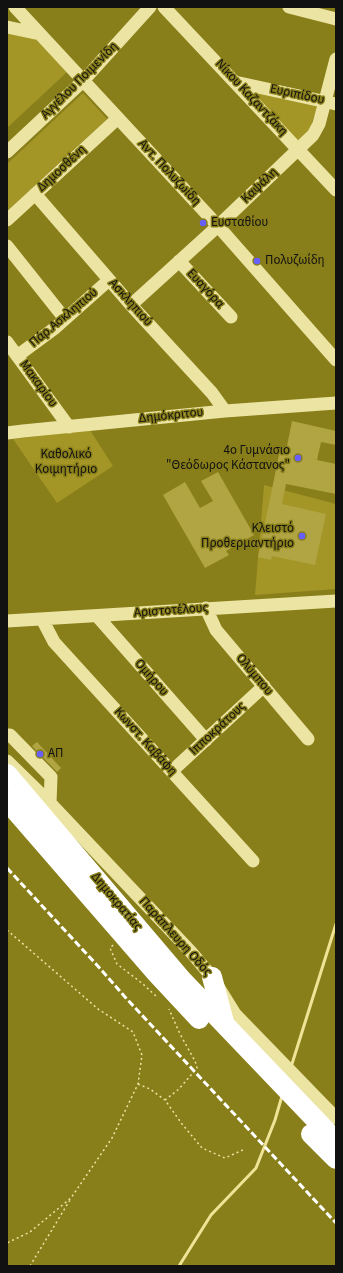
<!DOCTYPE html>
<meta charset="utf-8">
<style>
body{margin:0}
#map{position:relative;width:343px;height:1273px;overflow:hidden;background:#887e1a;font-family:"Source Sans 3",sans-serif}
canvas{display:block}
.frame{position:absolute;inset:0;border:8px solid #111;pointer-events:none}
</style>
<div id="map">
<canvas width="343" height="1273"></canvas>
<div class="frame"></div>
</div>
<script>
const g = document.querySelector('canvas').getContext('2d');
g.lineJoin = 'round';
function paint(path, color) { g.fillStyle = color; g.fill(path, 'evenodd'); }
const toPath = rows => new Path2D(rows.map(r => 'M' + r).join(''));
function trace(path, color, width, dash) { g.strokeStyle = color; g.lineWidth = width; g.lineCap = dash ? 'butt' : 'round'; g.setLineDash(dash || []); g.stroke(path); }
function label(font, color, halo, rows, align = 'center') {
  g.font = font + ' "Source Sans 3",sans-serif'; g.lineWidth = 3; g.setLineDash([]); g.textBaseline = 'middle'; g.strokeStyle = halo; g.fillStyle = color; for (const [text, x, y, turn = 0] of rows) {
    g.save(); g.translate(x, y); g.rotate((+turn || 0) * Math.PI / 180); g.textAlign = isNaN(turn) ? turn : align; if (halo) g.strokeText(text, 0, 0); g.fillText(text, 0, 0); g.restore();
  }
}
paint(toPath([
 [7,30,31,34,67,72,7,128],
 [248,89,317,106,311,127,299,141],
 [83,93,107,119,7,211,7,164],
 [90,430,113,466,57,503,13,439],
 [264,485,336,504,336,589,255,595]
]), '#a39526');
trace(toPath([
 [291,1067,336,924],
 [179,1266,211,1215,256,1168,275,1120,282,1096]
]), '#efe496', 3);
paint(toPath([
 [292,421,336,431,336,445,321,442,317,460,336,464,336,494,286,484,282,504,326,514,315,565,272,556,271,560,258,557,280,450,286,451],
 [218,472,254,535,226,551,229,555,205,568,163,495,185,482,200,508,213,501,201,481],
 [37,742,61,768,57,772,32,746]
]), '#b1a543');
trace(toPath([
 [7,930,98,1009,133,1032,142,1055,138,1084,112,1138,71,1198,30,1232,7,1243],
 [113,945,110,948,117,964,143,984,157,997],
 [138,1084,150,1089,165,1100,182,1124,202,1148,225,1158,245,1149],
 [165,1100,179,1089,197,1068,195,1061,180,1034,169,1009],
 [30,1266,70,1200]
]), '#ece4a3', 1.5, [2, 3]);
trace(toPath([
 [15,7,218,226,336,360],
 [164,7,336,190],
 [289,7,336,19],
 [7,27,40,34],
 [235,82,336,104],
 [7,152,83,81,150,7],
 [35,194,131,305,212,393,225,411],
 [7,220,118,118],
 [7,246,65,319],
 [179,261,231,317],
 [131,305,218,226,313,135,319,124,336,59],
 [7,342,69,427],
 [17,356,55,328,109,280],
 [7,433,23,431,225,411,336,403],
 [206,608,216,630,308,739],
 [97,616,206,740],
 [42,619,54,642,253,861],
 [7,621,336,601],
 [7,735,10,735,51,777,50,803],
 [7,761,50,803,191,952,212,977,235,1014,336,1118],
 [172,771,264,686]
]), '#ece4a3', 13);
trace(toPath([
 [7,774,182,980,336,1141],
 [7,801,157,974,199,1019],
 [212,977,224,1022],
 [311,1134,336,1159]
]), '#fff', 20);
trace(toPath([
 [7,868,96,964,125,997,336,1223]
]), '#fff', 3, [7, 3]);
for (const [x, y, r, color] of [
 [203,223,4,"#675ffe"],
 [257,261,4,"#675ffe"],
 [298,458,4,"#675ffe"],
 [302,536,4,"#675ffe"],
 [40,754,4,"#675ffe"]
]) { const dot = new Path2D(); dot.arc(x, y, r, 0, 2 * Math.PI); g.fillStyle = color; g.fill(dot); trace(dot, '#887e1a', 1.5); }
label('13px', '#111', '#887e1a', [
 ["Αγγέλου Ποιμενίδη",80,81,-45],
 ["Ευριπίδου",297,95,12],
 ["Νίκου Καζαντζάκη",251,98,47],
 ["Δημοσθένη",62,169,-43],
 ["Αντ. Πολυζωίδη",169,173,47],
 ["Καψάλη",260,186,-44],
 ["Ευαγόρα",205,289,47],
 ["Ασκληπιού",130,303,48],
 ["Πάρ.Ασκληπιού",64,318,-40],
 ["Μακαρίου",38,384,54],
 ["Δημόκριτου",171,416,-6],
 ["Αριστοτέλους",171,611,-4],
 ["Ολύμπου",254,675,50],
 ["Ομήρου",151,678,49],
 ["Ιπποκράτους",218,729,-43],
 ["Κωνστ. Καβάφη",145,742,48],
 ["Δημοκρατίας",116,902,50],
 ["Παράπλευρη Οδός",175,937,48]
]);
label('13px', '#111', '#887e1a', [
 ["Ευσταθίου",211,223],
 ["Πολυζωίδη",265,261],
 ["4ο Γυμνάσιο",290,451,"right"],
 ["\"Θεόδωρος Κάστανος\"",290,466,"right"],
 ["Κλειστό",294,529,"right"],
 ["Προθερμαντήριο",294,544,"right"],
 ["ΑΠ",48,754]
], 'left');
label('13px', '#111', '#887e1a', [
 ["Καθολικό",66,455],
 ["Κοιμητήριο",66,470]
]);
</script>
